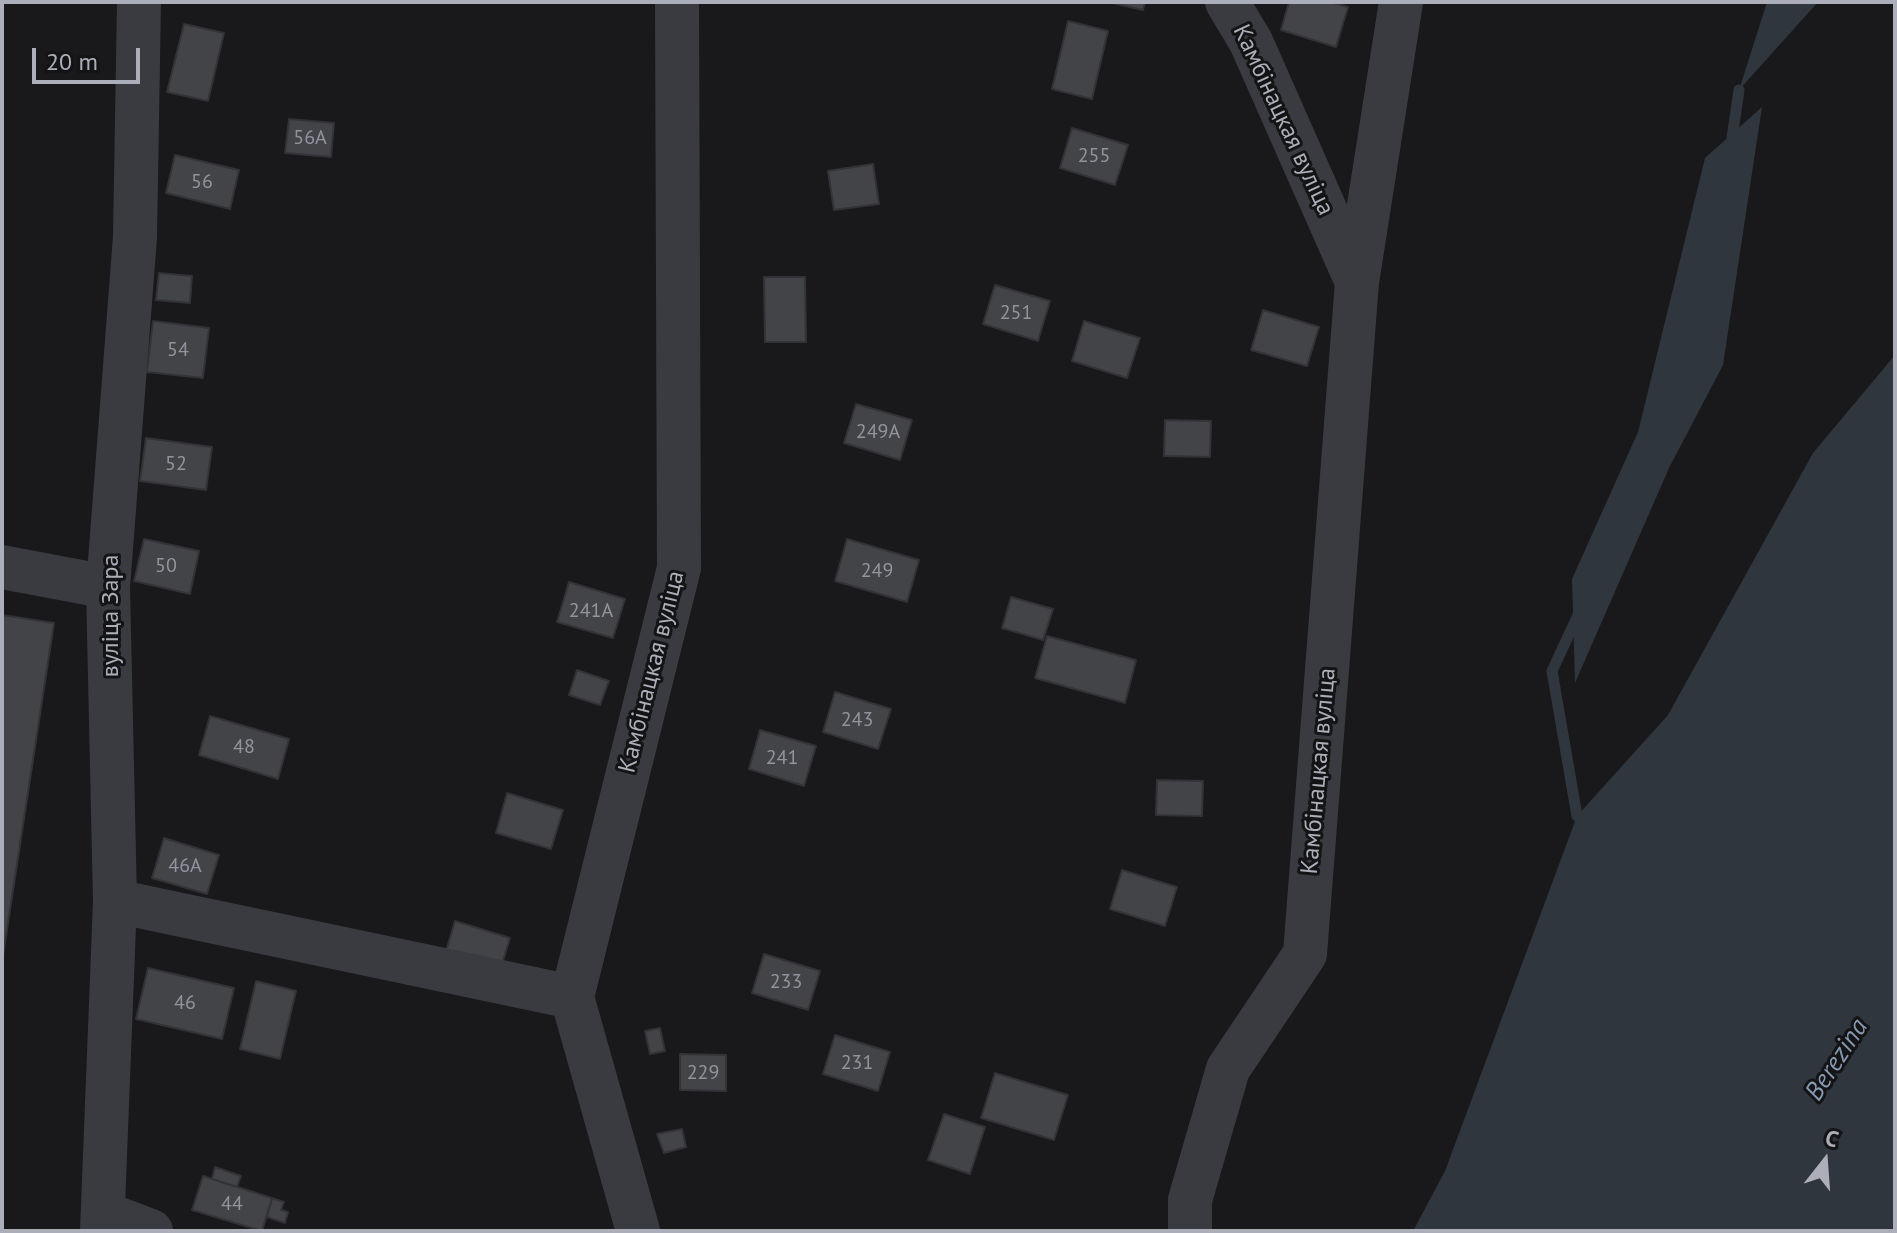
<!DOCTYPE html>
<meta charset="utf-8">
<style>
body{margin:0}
#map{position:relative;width:1897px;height:1233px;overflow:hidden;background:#19191b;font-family:"PT Sans",sans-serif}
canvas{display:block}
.frame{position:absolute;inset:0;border:4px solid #acafb9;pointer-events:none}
.north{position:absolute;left:1785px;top:1121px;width:80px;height:80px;-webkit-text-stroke:6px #141416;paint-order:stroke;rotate:17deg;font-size:22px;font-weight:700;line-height:32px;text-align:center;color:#acafb9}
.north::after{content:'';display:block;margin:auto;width:28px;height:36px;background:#acafb9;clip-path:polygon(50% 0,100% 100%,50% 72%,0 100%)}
.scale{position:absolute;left:32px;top:48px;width:108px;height:36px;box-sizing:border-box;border:4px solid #acafb9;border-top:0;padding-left:10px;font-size:24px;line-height:28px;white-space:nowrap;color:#acafb9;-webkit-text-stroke:6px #141416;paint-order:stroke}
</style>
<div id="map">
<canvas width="1897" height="1233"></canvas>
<div class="frame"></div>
<div class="north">С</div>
<div class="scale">20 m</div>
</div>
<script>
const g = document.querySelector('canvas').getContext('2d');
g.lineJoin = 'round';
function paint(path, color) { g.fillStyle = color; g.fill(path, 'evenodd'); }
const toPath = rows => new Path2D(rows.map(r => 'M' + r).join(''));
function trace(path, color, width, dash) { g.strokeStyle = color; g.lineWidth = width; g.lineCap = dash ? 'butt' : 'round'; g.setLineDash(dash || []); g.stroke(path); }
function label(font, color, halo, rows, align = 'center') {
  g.font = font + ' "PT Sans",sans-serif'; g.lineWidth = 6; g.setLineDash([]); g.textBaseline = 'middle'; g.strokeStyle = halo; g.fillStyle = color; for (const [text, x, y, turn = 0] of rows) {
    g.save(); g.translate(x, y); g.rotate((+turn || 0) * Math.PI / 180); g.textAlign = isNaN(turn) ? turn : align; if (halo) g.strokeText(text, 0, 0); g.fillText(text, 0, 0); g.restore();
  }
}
paint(toPath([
 [1767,2,1818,2,1739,90],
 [1762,107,1723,365,1669,468,1575,683,1572,579,1638,432,1705,158],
 [1895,355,1895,1231,1413,1231,1445,1171,1577,816,1668,715,1813,453]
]), '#30363e');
trace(toPath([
 [1731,145,1739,90],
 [1577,816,1552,671,1579,613]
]), '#30363e', 11);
const building = toPath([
 [1108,2,1145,2,1143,10,1108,2],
 [1289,2,1330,2,1348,7,1336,47,1281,30,1289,2],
 [1068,21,1108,31,1092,99,1052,89,1068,21],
 [184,24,224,33,208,101,167,92,184,24],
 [289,119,334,123,331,157,285,153,289,119],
 [1072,128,1128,145,1115,185,1060,168,1072,128],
 [175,155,239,170,230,209,166,193,175,155],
 [873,164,879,204,834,210,828,171,873,164],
 [159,273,192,276,190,303,156,300,159,273],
 [764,277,805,277,806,342,765,342,764,277],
 [995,285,1050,301,1038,341,983,324,995,285],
 [1263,310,1319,327,1307,366,1251,350,1263,310],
 [153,321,209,328,203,378,147,372,153,321],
 [1084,321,1140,338,1127,378,1072,361,1084,321],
 [856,404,912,420,900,460,844,443,856,404],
 [1165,420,1211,421,1210,457,1164,456,1165,420],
 [146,438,212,447,206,490,140,481,146,438],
 [144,539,199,551,190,594,134,581,144,539],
 [847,539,919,560,907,602,835,581,847,539],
 [569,582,625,599,613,638,557,622,569,582],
 [1011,597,1053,609,1043,640,1002,628,1011,597],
 [2,615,54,623,2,962,2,615],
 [1047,636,1136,660,1125,703,1035,678,1047,636],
 [577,670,609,681,600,705,569,695,577,670],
 [835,692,891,709,878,749,823,732,835,692],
 [210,716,289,739,278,779,199,755,210,716],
 [760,730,816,746,804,786,749,769,760,730],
 [1157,780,1203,781,1202,816,1156,815,1157,780],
 [507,793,563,810,551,849,496,833,507,793],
 [164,838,219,855,207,894,152,878,164,838],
 [1122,870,1177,887,1165,926,1110,909,1122,870],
 [455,921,510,938,498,977,443,961,455,921],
 [764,954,820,971,808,1010,752,993,764,954],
 [148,968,234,988,222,1039,136,1019,148,968],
 [256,981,296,991,280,1059,240,1049,256,981],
 [660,1028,665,1051,650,1054,645,1031,660,1028],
 [835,1035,890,1052,878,1091,823,1074,835,1035],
 [680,1054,726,1055,726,1091,680,1090,680,1054],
 [995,1073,1068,1095,1054,1140,981,1118,995,1073],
 [944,1114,985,1127,970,1174,928,1160,944,1114],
 [682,1129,686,1147,664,1153,657,1134,682,1129],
 [215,1167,241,1176,237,1187,212,1179,215,1167],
 [203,1176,272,1198,262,1231,192,1210,203,1176],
 [272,1198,284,1202,281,1210,288,1212,285,1223,267,1217,272,1198]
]);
paint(building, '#434448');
trace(building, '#333337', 2);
trace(toPath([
 [1357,282,1401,2],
 [2,567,108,587],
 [115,901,572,997],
 [106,1214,151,1231],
 [102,1231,115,901,108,587,135,237,139,2],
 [638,1231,572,997,679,568,677,2],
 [1190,1231,1190,1200,1228,1069,1305,954,1357,282,1251,42,1227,2]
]), '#3a3b40', 44);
label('20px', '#92949d', null, [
 ["56А",310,138],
 ["255",1094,156],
 ["56",202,182],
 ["251",1016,313],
 ["54",178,350],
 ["249А",878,432],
 ["52",176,464],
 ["50",166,566],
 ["249",877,571],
 ["241А",591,611],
 ["243",857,720],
 ["48",244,747],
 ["241",782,758],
 ["46А",185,866],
 ["233",786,982],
 ["46",185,1003],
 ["231",857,1063],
 ["229",703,1073],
 ["44",232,1204]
]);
label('24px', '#acafb9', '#141416', [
 ["Камбінацкая вуліца",1283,120,65],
 ["вуліца Зара",111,616,-90],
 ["Камбінацкая вуліца",652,672,-76],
 ["Камбінацкая вуліца",1319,771,-85]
]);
label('italic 26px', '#869ab1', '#141416', [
 ["Berezina",1837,1060,-57]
]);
</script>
